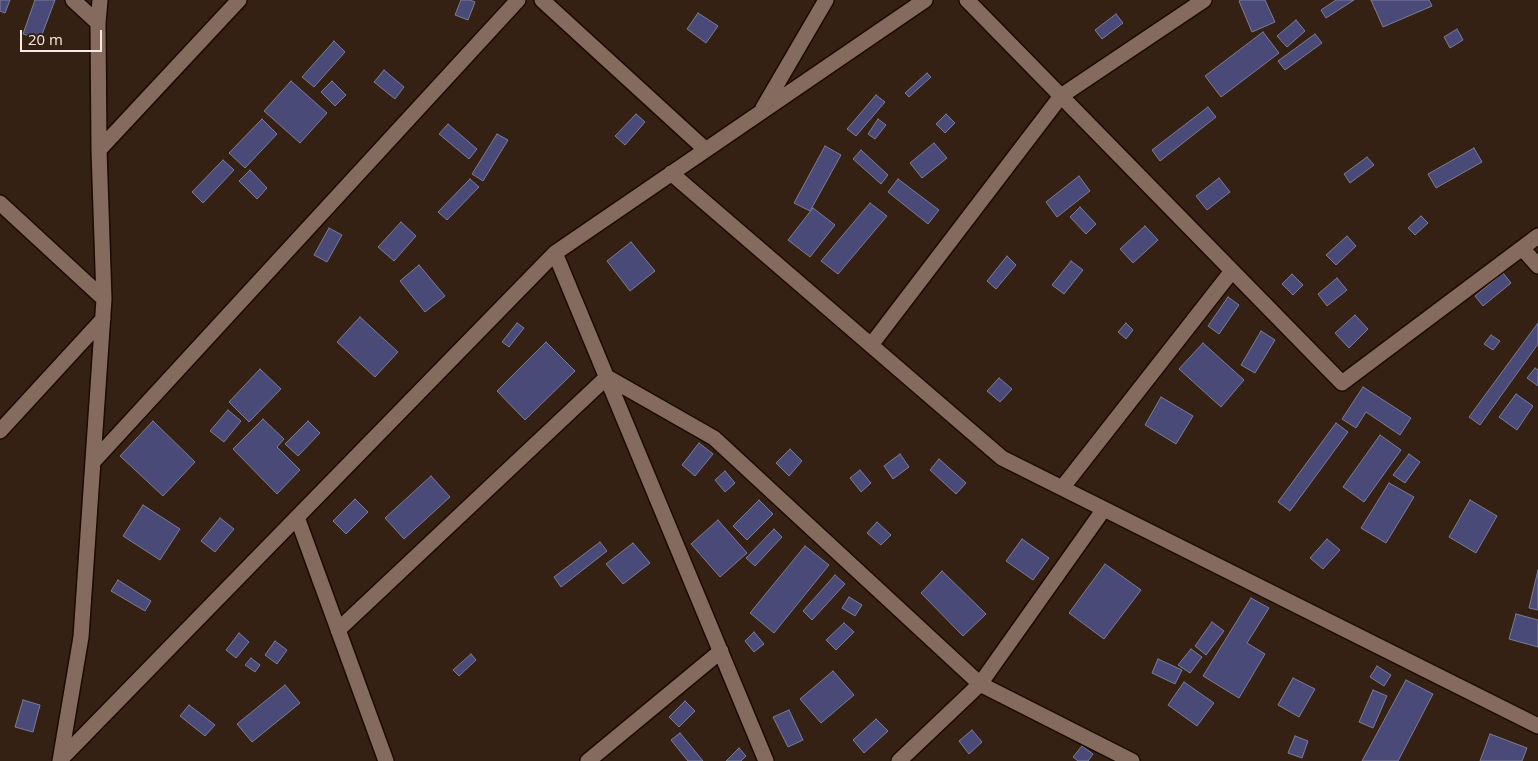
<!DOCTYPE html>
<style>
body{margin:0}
#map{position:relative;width:1538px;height:761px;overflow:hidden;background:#352114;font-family:"Open Sans",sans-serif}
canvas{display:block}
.scale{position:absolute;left:20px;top:30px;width:82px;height:22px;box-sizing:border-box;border:2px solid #f8eae2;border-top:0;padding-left:6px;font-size:15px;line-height:18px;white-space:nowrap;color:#f8eae2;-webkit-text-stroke:4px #352114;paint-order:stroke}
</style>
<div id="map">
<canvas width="1538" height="761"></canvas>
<div class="scale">20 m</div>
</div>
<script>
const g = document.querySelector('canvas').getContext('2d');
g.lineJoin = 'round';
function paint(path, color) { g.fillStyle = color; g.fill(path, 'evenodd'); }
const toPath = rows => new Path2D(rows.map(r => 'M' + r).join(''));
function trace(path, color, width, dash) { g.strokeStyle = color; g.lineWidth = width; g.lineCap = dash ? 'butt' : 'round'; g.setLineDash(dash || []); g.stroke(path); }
const building = toPath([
 [0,0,10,0,5,13,0,11,0,0],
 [35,0,55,0,40,40,23,34,35,0],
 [461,0,470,0,475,2,468,20,455,15,461,0],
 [1241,0,1265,0,1275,22,1252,32,1239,1,1241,0],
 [1336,0,1354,0,1326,18,1321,10,1336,0],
 [1371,0,1429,0,1432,6,1383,27,1371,0],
 [698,13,718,26,706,43,687,29,698,13],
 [1116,14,1123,23,1102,39,1095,30,1116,14],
 [1296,20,1305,31,1287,47,1277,36,1296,20],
 [1457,29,1463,40,1450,48,1444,37,1457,29],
 [1263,32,1279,53,1221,97,1205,76,1263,32],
 [1315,34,1322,43,1285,70,1278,61,1315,34],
 [334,41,345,52,314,87,302,77,334,41],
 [384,70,404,87,395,99,374,82,384,70],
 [927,73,931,77,909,97,905,93,927,73],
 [291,81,327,113,300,143,264,111,291,81],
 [332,81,346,95,335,106,321,92,332,81],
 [876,95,885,102,856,136,847,129,876,95],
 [1208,107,1216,117,1160,161,1152,150,1208,107],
 [636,114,645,122,625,145,615,136,636,114],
 [946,114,955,123,945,133,936,124,946,114],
 [262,119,277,134,245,168,229,153,262,119],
 [878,119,886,125,875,139,868,134,878,119],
 [448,124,477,149,469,159,439,134,448,124],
 [497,134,508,140,483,181,472,174,497,134],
 [934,143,947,158,922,178,910,163,934,143],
 [825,146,841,155,810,211,794,203,825,146],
 [1474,148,1482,162,1436,188,1428,174,1474,148],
 [861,150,888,175,881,184,853,159,861,150],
 [1367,157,1374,165,1350,183,1344,174,1367,157],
 [223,160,234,170,203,203,192,192,223,160],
 [250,170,267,188,257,199,239,181,250,170],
 [1079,176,1090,191,1057,217,1046,202,1079,176],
 [1219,178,1230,192,1207,210,1196,196,1219,178],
 [470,179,479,187,447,220,438,212,470,179],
 [898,179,939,210,928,224,888,192,898,179],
 [870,203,887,216,838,274,821,261,870,203],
 [1080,207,1096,224,1086,234,1070,217,1080,207],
 [813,208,835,225,810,257,788,240,813,208],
 [1421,216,1428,223,1415,235,1408,228,1421,216],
 [401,222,416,236,394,261,378,247,401,222],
 [1145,226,1158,240,1133,263,1120,249,1145,226],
 [329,228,342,235,327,262,314,255,329,228],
 [1347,236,1356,246,1336,265,1326,255,1347,236],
 [631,242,655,271,630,291,607,261,631,242],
 [1007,256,1016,265,996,289,987,281,1007,256],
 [1071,261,1083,270,1064,294,1052,285,1071,261],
 [419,265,445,296,425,312,400,281,419,265],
 [1503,273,1511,283,1483,306,1475,296,1503,273],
 [1292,274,1303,285,1293,295,1282,284,1292,274],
 [1337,278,1347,290,1327,306,1318,294,1337,278],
 [1228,297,1239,305,1219,334,1208,326,1228,297],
 [1355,315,1368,329,1349,348,1335,333,1355,315],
 [360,317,398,352,375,377,337,342,360,317],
 [517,323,524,328,509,347,502,342,517,323],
 [1126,323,1133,330,1126,339,1118,332,1126,323],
 [1538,323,1538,344,1480,425,1469,417,1538,323],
 [1261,331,1275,340,1255,373,1241,365,1261,331],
 [1491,335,1500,341,1493,350,1484,344,1491,335],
 [546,342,575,371,525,420,497,391,546,342],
 [1203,343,1244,380,1221,407,1179,369,1203,343],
 [1535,368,1538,370,1538,386,1527,378,1535,368],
 [260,369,281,389,249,422,229,402,260,369],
 [999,378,1012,389,1000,402,987,391,999,378],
 [1363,387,1411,418,1400,435,1366,412,1356,428,1342,419,1363,387],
 [1516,394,1533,406,1517,430,1499,417,1516,394],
 [1161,397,1193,416,1176,444,1145,425,1161,397],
 [228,410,241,421,224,442,210,431,228,410],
 [263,419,284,439,277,447,300,470,277,494,233,449,263,419],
 [153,421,195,462,163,496,120,456,153,421],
 [308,421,320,433,298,456,285,444,308,421],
 [1336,423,1348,432,1290,511,1278,502,1336,423],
 [1380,435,1401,450,1364,502,1343,487,1380,435],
 [699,443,713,454,695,476,682,465,699,443],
 [790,449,802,461,789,476,776,463,790,449],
 [900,454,909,467,893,479,884,466,900,454],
 [1409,454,1420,462,1405,483,1393,475,1409,454],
 [939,459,966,483,956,494,930,470,939,459],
 [860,470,871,483,861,492,850,478,860,470],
 [725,471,735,483,725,492,715,480,725,471],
 [431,476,450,497,404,539,385,518,431,476],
 [1389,483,1414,497,1386,543,1361,528,1389,483],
 [355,499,368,512,346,534,333,521,355,499],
 [759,500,773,514,747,540,733,526,759,500],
 [1470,500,1497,516,1476,553,1449,537,1470,500],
 [143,505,180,529,160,560,123,536,143,505],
 [220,518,234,529,215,552,201,541,220,518],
 [718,520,747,553,720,577,691,544,718,520],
 [877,522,891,535,881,545,867,533,877,522],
 [774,529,782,537,755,566,746,558,774,529],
 [1022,539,1049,558,1033,580,1006,561,1022,539],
 [1327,539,1340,550,1323,569,1310,558,1327,539],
 [600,542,607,551,561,587,554,577,600,542],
 [633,543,650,563,623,584,606,564,633,543],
 [805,546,829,565,774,633,750,613,805,546],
 [1105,564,1141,590,1104,639,1069,613,1105,564],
 [1538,570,1538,610,1529,608,1538,570],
 [942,571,986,614,963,636,921,593,942,571],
 [835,575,845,584,812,620,803,611,835,575],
 [118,580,151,601,145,611,111,591,118,580],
 [849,597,862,605,855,616,842,608,849,597],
 [1251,598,1269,608,1247,643,1265,654,1239,698,1203,676,1251,598],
 [1516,614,1538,620,1538,647,1509,639,1516,614],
 [1212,622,1224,631,1206,655,1195,646,1212,622],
 [844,623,854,632,836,650,826,640,844,623],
 [754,632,764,644,754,652,745,641,754,632],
 [239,633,249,642,236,658,226,650,239,633],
 [275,641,287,650,277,664,265,655,275,641],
 [1191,649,1202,657,1190,673,1178,665,1191,649],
 [471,654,476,660,459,676,453,670,471,654],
 [251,658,260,665,255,672,245,665,251,658],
 [1158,659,1182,670,1175,684,1152,673,1158,659],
 [1377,666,1391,675,1384,686,1370,677,1377,666],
 [833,671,854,695,821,723,800,699,833,671],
 [1293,678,1315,689,1299,717,1278,705,1293,678],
 [1406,680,1433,694,1398,761,1362,761,1406,680],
 [1184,682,1214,703,1197,726,1168,705,1184,682],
 [285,685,300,703,252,742,237,724,285,685],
 [1373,690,1387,696,1373,728,1359,722,1373,690],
 [23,700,40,705,33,732,15,727,23,700],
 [685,701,695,711,679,727,669,717,685,701],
 [189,705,215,725,205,736,180,716,189,705],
 [789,710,803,740,788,747,773,717,789,710],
 [876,719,888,731,864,753,853,740,876,719],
 [972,730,982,742,969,754,959,741,972,730],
 [680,733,703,761,688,761,671,740,680,733],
 [1490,734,1527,748,1522,761,1480,761,1490,734],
 [1295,736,1308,741,1302,758,1288,753,1295,736],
 [1082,746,1093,754,1088,761,1078,761,1073,757,1082,746],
 [739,748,746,756,741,761,726,761,739,748]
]);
paint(building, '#4a4a78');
trace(building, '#7b7c95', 1);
const minor = toPath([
 [73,0,98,23],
 [542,0,706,150],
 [967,0,1342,383,1538,236],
 [763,108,826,0],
 [99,150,239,0],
 [671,173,1002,458,1538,726],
 [0,203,104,299],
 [1522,248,1538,266],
 [555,253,766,761],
 [871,345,1061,96,1204,0],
 [0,431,103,319],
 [93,462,518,0],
 [1062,488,1232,271],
 [297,517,386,761],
 [338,630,607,377,714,438,980,684,1132,761],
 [60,760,555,253,925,0],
 [60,761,81,637,104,299,99,150,98,23,100,0],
 [588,761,721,651],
 [899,761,980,684,1104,509]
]);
trace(minor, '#1c0901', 18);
trace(minor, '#846b5d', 15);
</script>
